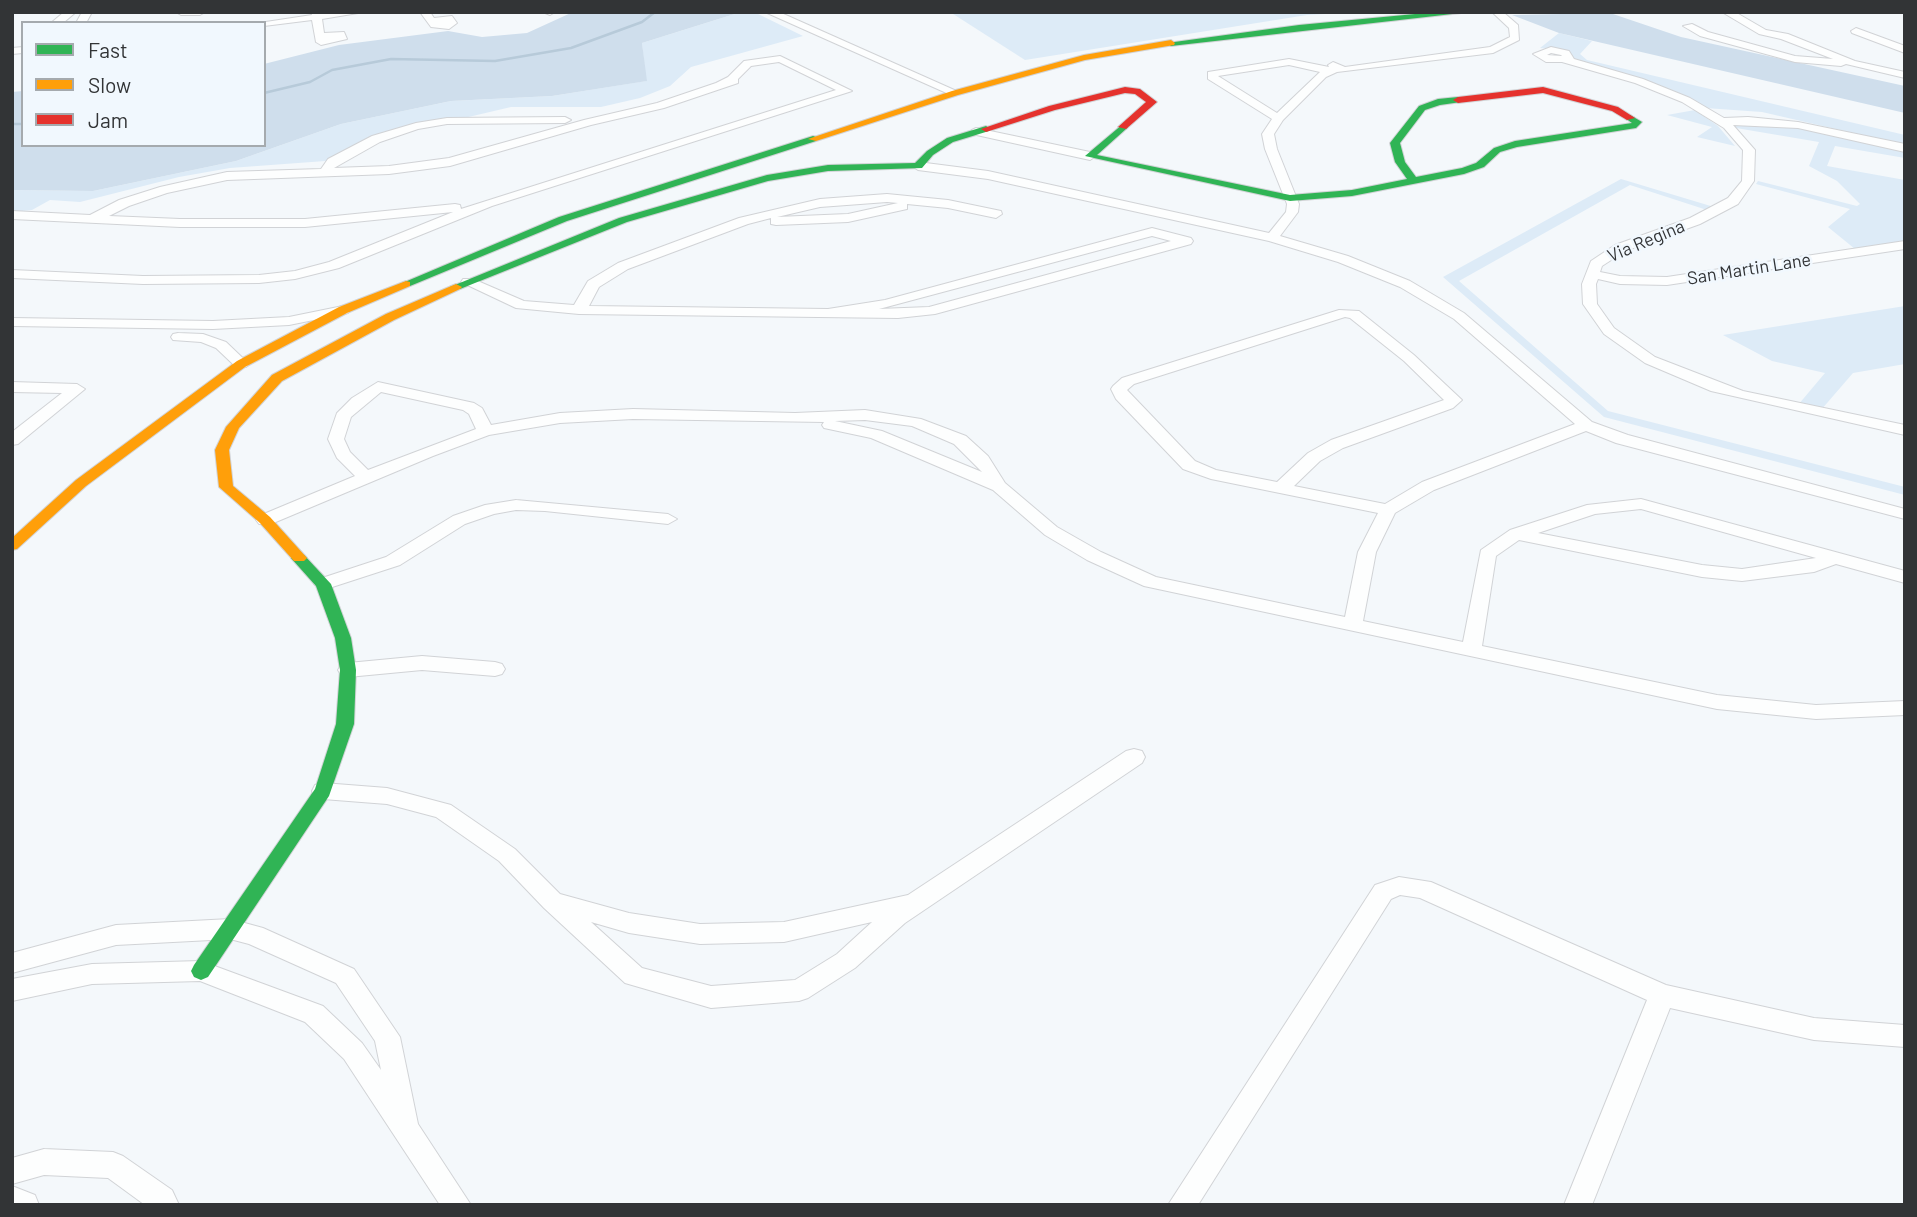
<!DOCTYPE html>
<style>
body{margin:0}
#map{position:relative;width:1917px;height:1217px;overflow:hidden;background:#f4f8fb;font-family:Barlow,sans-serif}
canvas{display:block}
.frame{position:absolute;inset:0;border:14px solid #323436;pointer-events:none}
.legend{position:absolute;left:21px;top:21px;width:245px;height:126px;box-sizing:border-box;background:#f1f8fe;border:2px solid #a5aaae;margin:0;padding:9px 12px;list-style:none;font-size:21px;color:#323436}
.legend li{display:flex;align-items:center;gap:14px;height:35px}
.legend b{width:35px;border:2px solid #a5aaae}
</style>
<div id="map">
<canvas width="1917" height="1217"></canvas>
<div class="frame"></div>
<ul class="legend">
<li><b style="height:9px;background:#30b455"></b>Fast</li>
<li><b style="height:9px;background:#ff9f0a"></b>Slow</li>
<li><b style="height:9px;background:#e5322d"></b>Jam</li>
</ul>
</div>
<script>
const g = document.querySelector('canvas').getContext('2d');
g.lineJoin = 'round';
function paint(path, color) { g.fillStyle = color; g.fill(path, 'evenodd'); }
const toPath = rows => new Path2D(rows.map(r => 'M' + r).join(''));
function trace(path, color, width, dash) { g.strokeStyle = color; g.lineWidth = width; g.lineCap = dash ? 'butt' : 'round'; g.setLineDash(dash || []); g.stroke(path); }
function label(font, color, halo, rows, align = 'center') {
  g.font = font + ' Barlow,sans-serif'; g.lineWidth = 5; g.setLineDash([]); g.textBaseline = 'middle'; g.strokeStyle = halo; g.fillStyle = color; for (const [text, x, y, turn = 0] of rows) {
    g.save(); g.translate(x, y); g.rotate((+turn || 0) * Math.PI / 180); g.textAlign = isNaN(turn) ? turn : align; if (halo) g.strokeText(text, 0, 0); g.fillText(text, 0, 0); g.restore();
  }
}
paint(toPath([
 [741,12,754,12,803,36,691,67,670,86,640,98,601,107,511,107,375,139,339,160,230,168,179,177,80,202,50,200,32,210,12,212,12,190,93,191,236,161,341,124,451,101,552,96,646,81,642,43],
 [950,12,1361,12,1307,15,1025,60],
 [1559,33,1592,41,1580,54,1587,60,1905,135,1905,145,1762,112,1705,108,1682,95,1648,81,1569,59,1558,50,1540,48],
 [1695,110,1718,126,1735,146,1697,137,1712,127,1667,115],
 [1728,122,1793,126,1905,151,1905,158,1835,146,1827,166,1905,180,1905,241,1855,249,1828,227,1850,209,1756,184,1758,181,1857,206,1860,204,1837,181,1809,166,1819,142,1736,128],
 [1621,179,1714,207,1707,210,1630,185,1459,281,1608,411,1905,487,1905,495,1604,417,1443,277],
 [1905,306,1905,364,1853,373,1821,410,1798,405,1825,373,1772,361,1723,335]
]), '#ddebf7');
paint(toPath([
 [573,12,741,12,642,43,647,81,552,96,451,101,341,124,236,161,93,191,12,190,12,92,23,91,23,145,264,145,264,64,339,45,448,31,482,37,527,33],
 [1610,13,1681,37,1905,86,1905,113,1559,33,1512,15]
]), '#cfdeec');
trace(toPath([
 [264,93,310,82,332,70,391,59,495,61,571,48,642,22,655,12],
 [12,124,23,124]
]), '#b7cad9', 2.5);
const street = toPath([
 [64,12,76,12,63,23,51,23,64,12],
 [82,12,92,12,86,23,76,23,82,12],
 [176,12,205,12,200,15,181,15,176,12],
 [311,12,364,12,322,19,324,33,344,32,347,39,321,45,316,42,312,20,264,26,264,23,259,23,312,15,311,12],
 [420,12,430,12,434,18,452,16,457,23,449,29,431,27,420,12],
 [543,12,555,12,550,15,543,12],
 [765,12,779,12,961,93,951,95,765,12],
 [1492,12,1503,12,1518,25,1519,40,1493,53,1337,72,1326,77,1283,120,1274,134,1277,149,1299,204,1298,212,1280,236,1348,256,1410,281,1464,313,1592,422,1628,435,1905,509,1905,519,1616,443,1586,431,1434,490,1395,513,1376,552,1363,621,1463,642,1481,550,1510,530,1587,505,1641,499,1905,571,1905,583,1836,564,1814,572,1742,581,1702,577,1519,540,1496,556,1482,646,1717,695,1816,705,1905,701,1905,715,1816,719,1717,709,1144,586,1087,560,1045,535,993,490,871,438,824,428,822,425,824,422,633,419,560,423,489,435,433,456,271,524,259,524,256,520,259,516,355,476,337,458,328,439,337,413,352,398,378,382,474,403,482,408,491,425,560,413,633,409,795,413,865,410,921,419,966,436,988,456,1005,483,1057,527,1101,552,1156,577,1345,617,1358,552,1378,513,1211,479,1183,469,1116,399,1111,389,1113,386,1122,378,1339,310,1359,311,1414,355,1462,400,1453,408,1343,448,1320,461,1294,486,1385,504,1422,482,1575,424,1454,319,1400,287,1338,262,1269,241,988,179,918,170,912,166,918,162,988,171,1269,233,1286,212,1287,204,1265,149,1262,134,1272,119,1208,79,1208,72,1289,59,1329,67,1328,65,1333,62,1345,67,1490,47,1510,37,1509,28,1492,12],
 [1289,65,1320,72,1277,113,1218,76,1289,65],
 [1345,317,1350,318,1404,361,1444,400,1331,440,1308,453,1277,482,1216,470,1195,461,1127,390,1134,384,1345,317],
 [381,392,463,410,469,414,476,429,368,470,350,452,344,439,351,417,381,392],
 [865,420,912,426,954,444,982,472,882,431,835,421,865,420],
 [1641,509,1816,558,1742,569,1702,565,1538,533,1595,514,1641,509],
 [1722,12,1735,12,1766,30,1788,34,1855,61,1905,72,1905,78,1846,64,1841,66,1795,62,1700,36,1683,26,1692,24,1708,32,1795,56,1833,59,1781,39,1759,34,1722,12],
 [1856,28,1905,46,1905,53,1852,33,1851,31,1856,28],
 [23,47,23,53,12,54,12,48,23,47],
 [1551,47,1569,51,1574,59,1643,79,1690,98,1724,118,1748,117,1798,122,1905,144,1905,152,1798,128,1733,125,1755,150,1754,181,1738,204,1700,224,1625,251,1602,266,1600,272,1620,276,1667,277,1905,241,1905,249,1667,285,1620,284,1598,279,1596,284,1597,304,1614,328,1655,357,1743,391,1905,425,1905,435,1711,391,1645,363,1604,334,1583,304,1582,284,1591,261,1615,245,1690,218,1728,198,1742,181,1743,150,1724,128,1682,102,1635,83,1562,62,1546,62,1533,54,1551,47],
 [1551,53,1561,55,1562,56,1547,55,1551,53],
 [780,56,852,91,492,206,339,268,295,279,259,283,143,284,12,278,12,270,143,276,259,275,295,271,329,262,453,212,305,227,180,227,12,219,12,211,90,215,119,200,160,187,227,172,321,169,328,159,372,136,416,123,447,118,565,117,571,120,565,123,447,124,418,129,380,142,334,168,389,166,449,158,584,120,657,103,716,83,728,77,744,61,780,56],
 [779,62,836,90,461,209,460,205,455,204,305,219,180,219,109,216,129,206,167,193,227,180,389,174,450,166,591,125,664,108,738,83,738,79,751,66,779,62],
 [976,128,1090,152,1096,156,1090,160,972,134,972,130,976,128],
 [887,194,948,200,1001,211,1002,214,996,218,948,208,907,204,907,209,848,222,776,225,771,224,771,218,748,224,628,269,599,287,589,306,828,309,885,300,1152,228,1191,238,1193,241,1191,244,935,314,898,318,579,314,516,308,461,282,463,279,473,279,524,301,574,305,588,281,618,263,739,218,820,199,887,194],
 [887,202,898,203,848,214,777,217,820,207,887,202],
 [1152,236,1171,241,929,307,879,309,1152,236],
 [343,306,348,307,350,310,348,313,289,325,213,329,12,326,12,318,213,321,289,317,343,306],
 [178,333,203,334,226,342,249,364,246,367,236,367,216,348,201,342,173,340,171,337,173,334,178,333],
 [12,382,77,384,85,389,18,444,12,445,12,432,62,393,12,392,12,382],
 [516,500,668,514,677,519,668,524,545,511,516,510,494,514,465,524,400,565,323,590,314,584,316,580,386,557,453,516,485,505,516,500],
 [422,656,495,662,502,664,505,669,502,674,495,676,422,670,348,677,341,675,338,670,341,665,348,663,422,656],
 [1134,749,1142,751,1145,757,1142,763,905,923,855,968,808,998,799,1001,711,1008,625,983,544,908,499,861,436,817,387,804,323,799,315,797,312,791,315,785,323,783,387,788,451,805,515,849,560,894,629,913,700,924,784,922,908,895,1126,751,1134,749],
 [591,922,629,933,700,944,784,942,872,922,837,954,795,980,711,986,642,968,591,922],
 [1399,877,1431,882,1666,985,1814,1018,1905,1025,1905,1047,1814,1040,1670,1008,1592,1205,1564,1205,1647,1000,1420,898,1400,895,1391,899,1198,1205,1168,1205,1375,885,1399,877],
 [230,919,263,928,354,969,400,1037,418,1124,471,1205,440,1205,344,1059,305,1022,200,981,92,984,12,1001,12,979,92,964,201,961,323,1006,362,1043,381,1070,375,1041,336,983,249,944,230,939,116,945,12,973,12,953,116,925,230,919],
 [44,1149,113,1152,123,1156,172,1190,179,1205,145,1205,108,1178,44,1175,12,1184,12,1158,44,1149],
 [12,1186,35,1195,39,1205,12,1205,12,1186]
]);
const fast = toPath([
 [1436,12,1470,12,1171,46,1167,43,1299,25,1436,12],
 [1458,97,1463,100,1461,102,1440,105,1425,110,1400,143,1405,162,1416,177,1462,168,1476,163,1494,148,1515,141,1632,123,1625,118,1630,115,1642,122,1636,128,1517,147,1500,152,1484,167,1464,174,1352,196,1290,201,1085,156,1123,124,1128,127,1126,129,1097,155,1290,195,1352,190,1407,179,1395,162,1390,143,1419,106,1438,99,1458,97],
 [986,126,991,129,989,131,953,142,933,155,922,168,828,171,768,181,627,222,460,289,452,289,450,287,619,218,767,175,828,165,915,163,927,151,947,138,986,126],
 [813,136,816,137,816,141,567,221,410,286,400,284,559,217,813,136],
 [299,553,304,555,331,584,351,638,356,670,354,724,329,796,208,977,201,980,194,977,191,971,194,965,315,789,336,724,340,670,335,638,316,586,291,558,299,553]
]);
const slow = toPath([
 [1171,40,1175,43,1174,45,1085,60,958,95,816,141,808,139,952,91,1084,55,1171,40],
 [406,281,410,282,410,286,347,313,245,367,86,486,17,549,12,550,12,538,76,480,237,361,339,307,406,281],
 [456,284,462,287,460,289,394,320,282,381,239,428,229,450,233,486,270,517,307,558,304,561,294,561,260,523,219,487,215,450,226,427,272,375,386,314,456,284]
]);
const jam = toPath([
 [1125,87,1140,89,1157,102,1126,129,1118,127,1146,102,1135,94,1125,93,1055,110,986,132,981,129,1049,106,1125,87],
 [1543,87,1618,107,1635,118,1627,120,1612,111,1543,93,1458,103,1453,100,1458,97,1543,87]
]);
trace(street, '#d1d3d6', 2);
trace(fast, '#d1d3d6', 2);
trace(slow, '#d1d3d6', 2);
trace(jam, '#d1d3d6', 2);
paint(street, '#fdfefe');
paint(fast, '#30b455');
paint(slow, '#ff9f0a');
paint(jam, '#e5322d');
label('18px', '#323436', '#f1f8fe', [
 ["Via Regina",1646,241,-23],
 ["San Martin Lane",1749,269,-9]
]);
</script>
